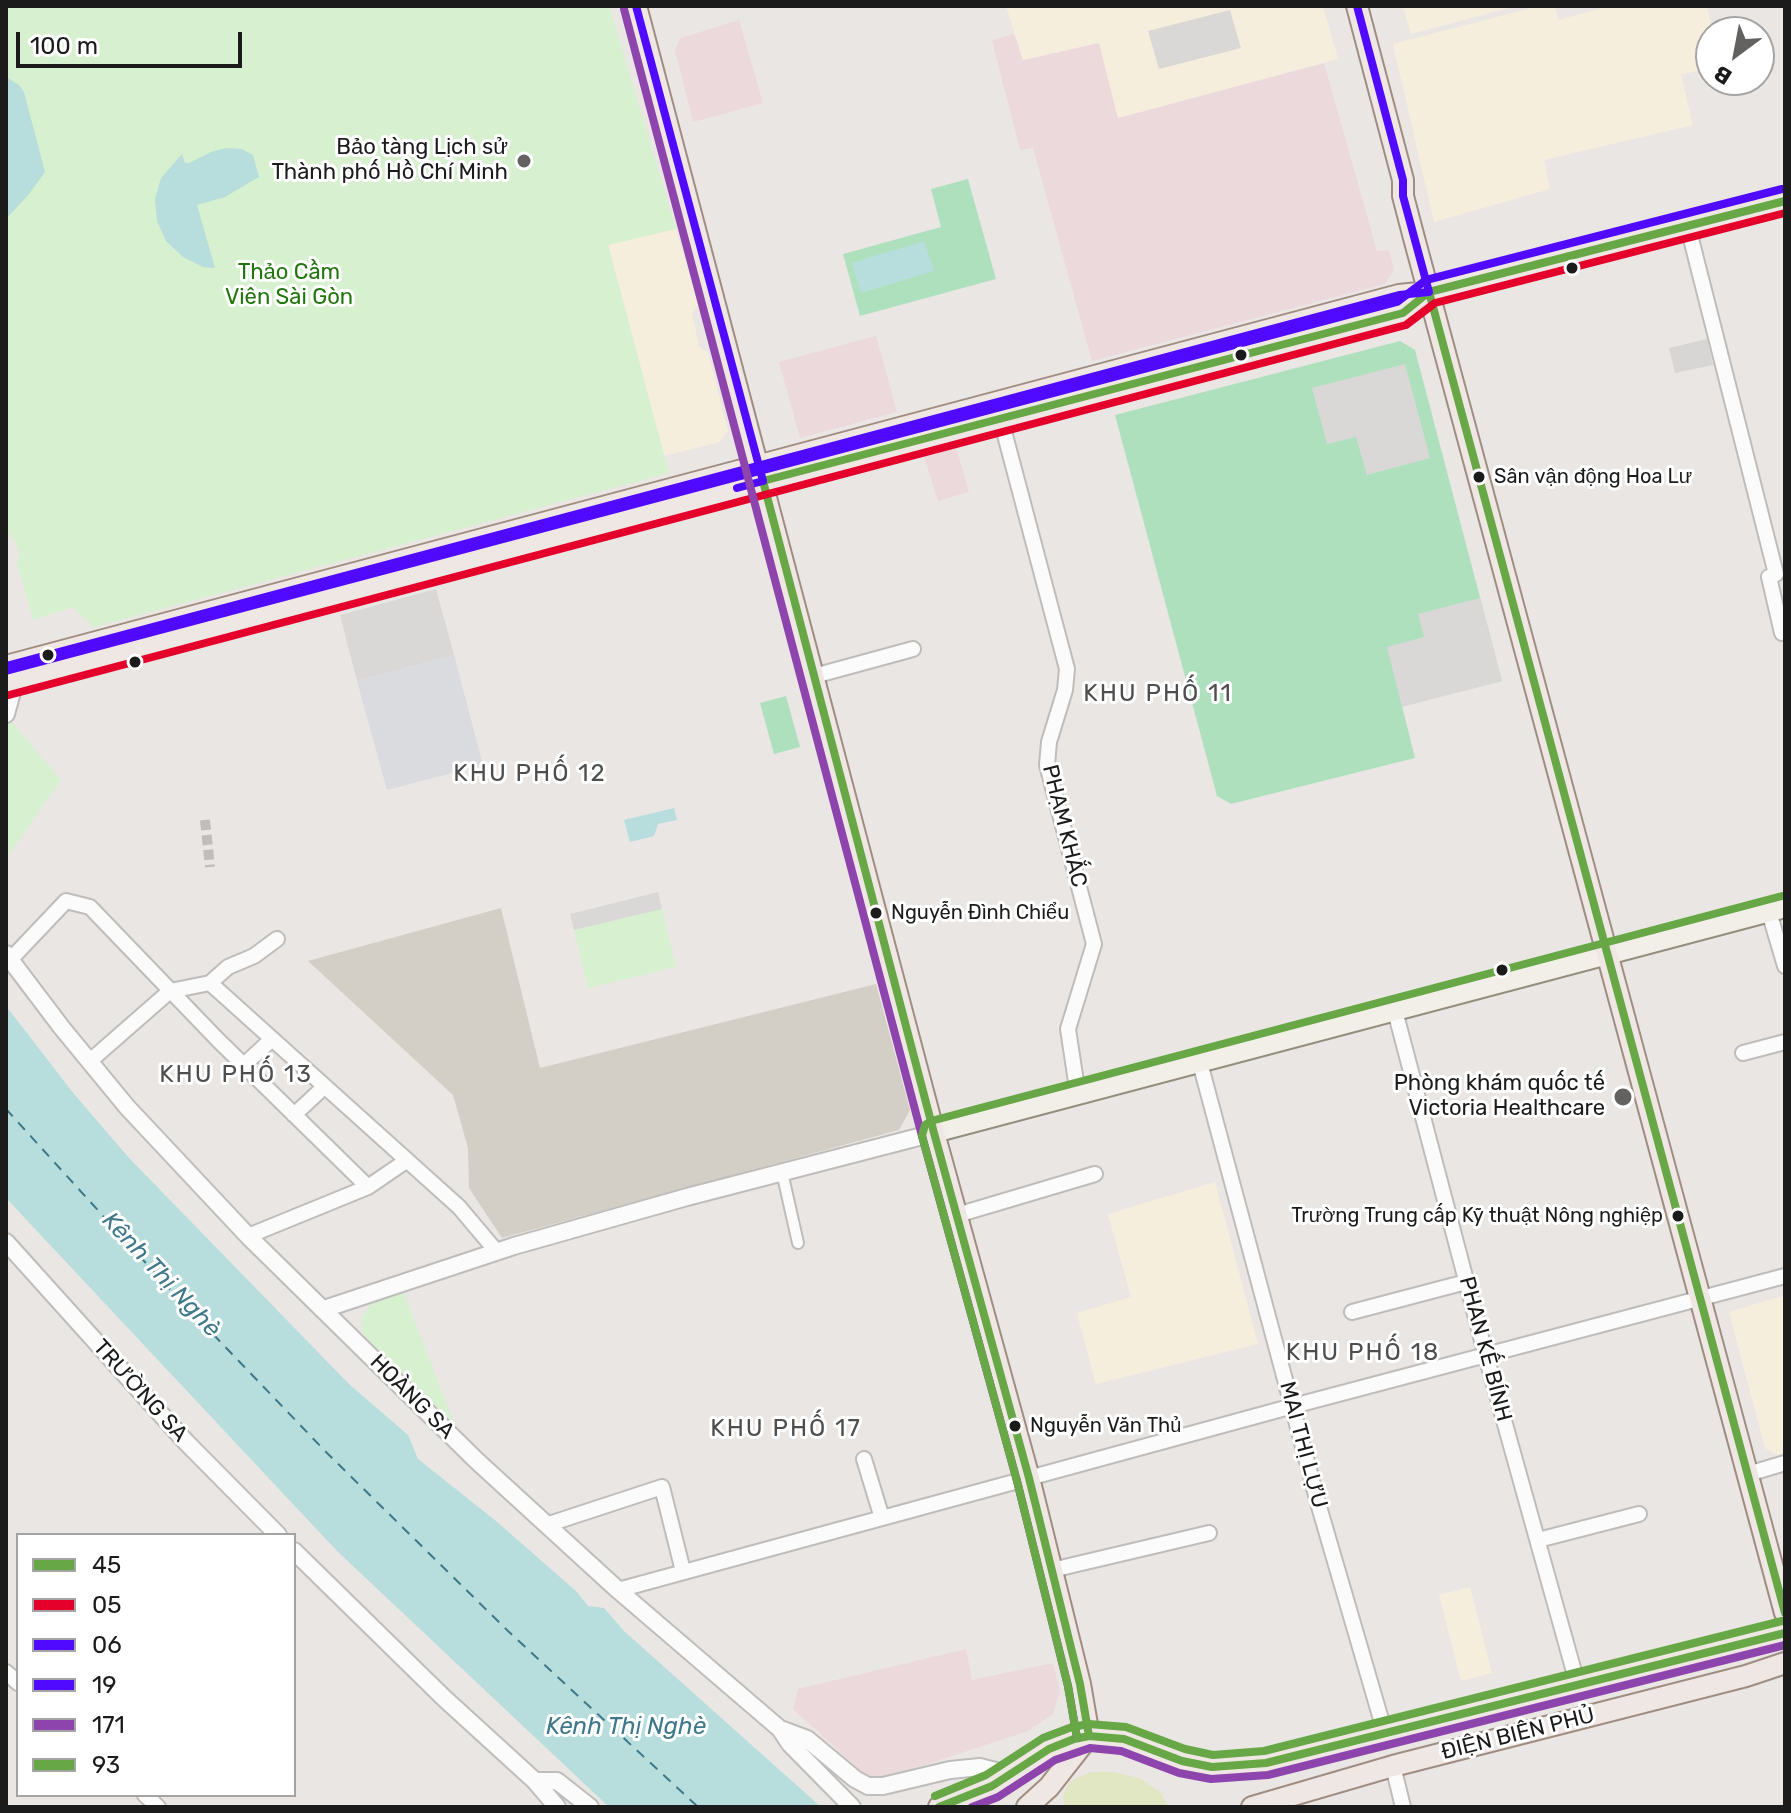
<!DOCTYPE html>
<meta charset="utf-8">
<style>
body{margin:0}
#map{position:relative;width:1791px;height:1813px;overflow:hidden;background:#eae6e4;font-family:Rubik,sans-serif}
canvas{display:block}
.frame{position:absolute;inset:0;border:8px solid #1b1b1b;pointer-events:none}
.legend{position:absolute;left:16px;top:1533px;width:280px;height:264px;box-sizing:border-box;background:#fff;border:2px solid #a4a4a4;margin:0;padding:10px 14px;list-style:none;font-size:24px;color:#1b1b1b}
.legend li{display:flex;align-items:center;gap:16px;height:40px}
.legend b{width:40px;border:2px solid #a4a4a4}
.north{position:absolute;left:1695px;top:16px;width:80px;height:80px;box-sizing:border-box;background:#fff;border:2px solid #a4a4a4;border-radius:50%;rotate:212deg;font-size:22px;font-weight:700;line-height:32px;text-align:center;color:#1b1b1b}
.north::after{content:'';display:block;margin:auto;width:28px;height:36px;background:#636261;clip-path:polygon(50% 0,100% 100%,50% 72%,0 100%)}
.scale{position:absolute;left:16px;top:32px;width:226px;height:36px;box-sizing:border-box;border:4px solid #1b1b1b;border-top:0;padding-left:10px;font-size:24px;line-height:28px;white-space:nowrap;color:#1b1b1b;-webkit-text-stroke:6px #fff;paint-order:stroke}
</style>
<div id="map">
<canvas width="1791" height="1813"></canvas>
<div class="frame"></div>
<ul class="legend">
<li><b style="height:10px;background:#68a746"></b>45</li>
<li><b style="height:10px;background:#e4002b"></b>05</li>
<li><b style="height:10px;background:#4f0aff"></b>06</li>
<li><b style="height:10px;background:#4f0aff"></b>19</li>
<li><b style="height:10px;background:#8e44ad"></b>171</li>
<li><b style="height:10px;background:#68a746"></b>93</li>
</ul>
<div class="north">B</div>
<div class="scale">100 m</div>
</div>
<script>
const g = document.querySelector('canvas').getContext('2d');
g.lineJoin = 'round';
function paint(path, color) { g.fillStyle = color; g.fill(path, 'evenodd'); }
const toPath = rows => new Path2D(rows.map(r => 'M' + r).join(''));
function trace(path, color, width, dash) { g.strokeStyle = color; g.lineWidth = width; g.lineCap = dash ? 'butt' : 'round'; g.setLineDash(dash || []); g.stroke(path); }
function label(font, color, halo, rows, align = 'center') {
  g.font = font + ' Rubik,sans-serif'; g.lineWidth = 6; g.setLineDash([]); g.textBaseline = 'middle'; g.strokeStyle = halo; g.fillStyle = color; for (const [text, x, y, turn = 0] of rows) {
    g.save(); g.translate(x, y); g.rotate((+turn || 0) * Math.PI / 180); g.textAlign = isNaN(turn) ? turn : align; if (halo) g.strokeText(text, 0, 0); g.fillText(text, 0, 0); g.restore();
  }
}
paint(toPath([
 [739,20,763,103,693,122,675,50,681,38],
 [1014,34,1023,60,1099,42,1118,118,1324,63,1377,251,1389,250,1394,270,1385,284,1092,361,1033,148,1020,150,992,40],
 [876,336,897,412,800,438,779,362],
 [956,447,969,492,938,501,924,456],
 [966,1649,972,1680,1053,1663,1060,1691,1053,1714,1028,1731,873,1782,793,1709,798,1689]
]), '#ecd9dc');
paint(toPath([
 [1006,6,1323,6,1338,59,1118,118,1099,43,1023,60],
 [1403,6,1516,6,1411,34],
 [1539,6,1555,6,1558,20,1610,6,1707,6,1713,32,1711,32,1711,67,1681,75,1693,125,1544,160,1550,189,1434,222,1393,44],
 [676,229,698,305,692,313,699,347,708,352,728,431,720,442,664,456,608,244],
 [1215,1182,1258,1344,1096,1384,1077,1313,1131,1297,1108,1214],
 [1785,1295,1785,1453,1777,1455,1765,1448,1729,1312],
 [1470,1587,1492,1673,1461,1681,1439,1595]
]), '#f5eedd');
paint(toPath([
 [1707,339,1713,365,1675,373,1669,348]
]), '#d8d6d5');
paint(toPath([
 [501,908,540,1068,876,984,910,1110,899,1130,502,1238,469,1188,468,1148,453,1095,308,961]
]), '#d3cec6');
paint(toPath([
 [1092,1772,1113,1772,1139,1778,1159,1791,1169,1807,1065,1807,1063,1797,1068,1784,1078,1777]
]), '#e0e7c2');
paint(toPath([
 [6,6,609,6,676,229,608,245,669,473,94,627,72,607,33,620,17,563,19,553,16,542,6,531],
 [10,720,61,780,6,859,6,735],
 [662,909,676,967,588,988,574,930],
 [403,1291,456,1428,363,1334,361,1319,375,1297]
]), '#d7f0cf');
paint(toPath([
 [968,179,996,279,860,316,843,254,941,227,931,189],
 [1400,341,1415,350,1502,681,1402,706,1415,758,1231,804,1217,796,1115,415],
 [786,696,800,747,774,754,760,703]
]), '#afe0be');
paint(toPath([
 [1230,10,1241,48,1159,69,1148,31],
 [1405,364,1430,458,1367,475,1356,437,1327,444,1312,388],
 [436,589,454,655,357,681,340,615],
 [1480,598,1502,681,1402,707,1387,647,1424,637,1418,614],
 [658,892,662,909,574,930,570,914]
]), '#dad8d7');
paint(toPath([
 [454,655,483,765,387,790,357,681]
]), '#dadbdf');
paint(toPath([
 [6,77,19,85,24,92,45,172,29,194,6,219],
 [226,148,242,149,253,155,259,177,225,197,197,205,215,268,203,267,183,257,166,241,157,221,155,199,161,178,182,154,185,163,189,163,211,152],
 [924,241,934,271,861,293,852,263],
 [674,808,677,820,658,824,654,836,630,842,624,820],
 [6,1006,74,1094,130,1159,349,1384,408,1435,418,1459,496,1521,577,1592,588,1606,604,1608,624,1631,821,1807,609,1807,337,1551,6,1198]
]), '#b7dedc');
trace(toPath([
 [6,1109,164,1283,326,1452,508,1631,698,1807]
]), '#3f788a', 2, [10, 8]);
trace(toPath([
 [205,820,210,867]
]), '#c1bdbc', 10, [10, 5]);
const pedestrian = toPath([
 [782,1172,798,1243]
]);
const minor = toPath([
 [1688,227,1776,574,1769,577,1782,633],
 [1001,420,1067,669,1065,690,1049,742,1047,765,1094,944,1068,1029,1078,1095],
 [814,676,913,649],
 [1769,912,1785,966],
 [10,960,66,901,90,907,218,1040,368,1187],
 [210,983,459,1207,497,1252],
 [1395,1011,1486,1356,1578,1686],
 [1743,1053,1785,1042],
 [90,1061,170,991,210,983,228,967,254,956,277,939],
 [1200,1063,1320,1510,1385,1733],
 [244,1065,272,1039],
 [294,1115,324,1087],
 [957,1215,1095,1174],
 [248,1236,368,1187,406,1161],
 [1352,1312,1466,1282],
 [864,1459,882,1518],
 [1748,1474,1785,1463],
 [549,1524,662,1487,683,1571],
 [1538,1540,1639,1514],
 [1052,1570,1209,1533],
 [618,1590,1293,1406,1785,1276],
 [6,1672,18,1683],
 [1393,1766,1403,1807],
 [145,1795,158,1807]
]);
const tertiary = toPath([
 [6,714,15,681],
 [6,954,62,1028,127,1107,248,1236,477,1461,618,1590,780,1729,790,1744,852,1807],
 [6,1242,186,1442,278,1535],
 [324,1309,514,1246,687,1197,934,1133],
 [294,1551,444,1698,535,1781,557,1807],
 [780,1729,807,1739,855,1779,868,1786,883,1786,950,1770,980,1767,1011,1775],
 [535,1781,557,1781,590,1807]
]);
const secondary = toPath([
 [934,1133,1785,908]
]);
const primary = toPath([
 [636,6,934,1133,1029,1478,1080,1684,1089,1736],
 [1357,6,1403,180,1403,196,1414,238,1785,1613],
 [6,666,1399,295,1429,292,1785,201],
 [6,683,1403,313,1429,292],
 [939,1807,992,1786,1049,1749,1074,1739,1089,1736,1124,1739,1182,1761,1212,1767,1266,1763,1785,1633],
 [1027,1807,1049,1787,1089,1736],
 [1252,1807,1393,1766,1746,1676,1785,1663]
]);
trace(pedestrian, '#bfbdbc', 14);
trace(minor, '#bfbdbc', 18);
trace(tertiary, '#bfbdbc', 20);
trace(secondary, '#938e7d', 22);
trace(primary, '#9f8d82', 24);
trace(pedestrian, '#fcfbfb', 10);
trace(minor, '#fcfbfb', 14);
trace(tertiary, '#fcfbfb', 16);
trace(secondary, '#f2efe9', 18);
trace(primary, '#efe7e3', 20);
trace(toPath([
 [1429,292,1785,1613],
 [1089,1736,1080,1684,1029,1478,934,1133,763,481,1403,313,1429,292,1785,201],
 [939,1807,992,1786,1049,1749,1074,1739,1089,1736,1124,1739,1182,1761,1212,1767,1266,1763,1785,1633]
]), '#68a746', 8);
trace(toPath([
 [9,695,1406,325,1435,303,1785,213]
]), '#e4002b', 8);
trace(toPath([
 [6,671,1397,302,1426,280,1782,189]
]), '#4f0aff', 8);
trace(toPath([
 [636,6,763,481,737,488],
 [6,666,1399,295,1429,292,1403,196,1403,180,1357,6]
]), '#4f0aff', 8);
trace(toPath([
 [624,9,922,1136,1017,1481,1068,1686,1077,1738],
 [972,1807,998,1797,1055,1760,1090,1748,1121,1751,1179,1773,1211,1779,1268,1775,1785,1645]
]), '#8e44ad', 8);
trace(toPath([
 [1077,1738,1068,1686,1017,1481,922,1136,925,1125,931,1121,1782,896],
 [935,1796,986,1775,1043,1738,1072,1727,1089,1724,1126,1727,1185,1749,1213,1755,1264,1751,1782,1621]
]), '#68a746', 8);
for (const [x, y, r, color] of [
 [524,161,8,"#636261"],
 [1572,268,7,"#1b1b1b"],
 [1241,355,7,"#1b1b1b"],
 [1479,477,7,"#1b1b1b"],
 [48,655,7,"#1b1b1b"],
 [135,662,7,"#1b1b1b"],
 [876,913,7,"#1b1b1b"],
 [1502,970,7,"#1b1b1b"],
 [1623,1097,10,"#636261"],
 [1678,1216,7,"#1b1b1b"],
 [1015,1426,7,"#1b1b1b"]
]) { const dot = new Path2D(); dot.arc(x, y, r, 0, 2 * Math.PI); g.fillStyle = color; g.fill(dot); trace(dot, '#fff', 3); }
label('20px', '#1b1b1b', '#fff', [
 ["Sân vận động Hoa Lư",1494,477],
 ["Nguyễn Đình Chiểu",891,913],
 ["Trường Trung cấp Kỹ thuật Nông nghiệp",1663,1216,"right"],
 ["Nguyễn Văn Thủ",1030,1426]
], 'left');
label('22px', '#1b1b1b', '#fff', [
 ["Bảo tàng Lịch sử",508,148],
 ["Thành phố Hồ Chí Minh",508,173],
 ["Phòng khám quốc tế",1605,1084],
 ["Victoria Healthcare",1605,1109]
], 'right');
label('22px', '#20760d', '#fff', [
 ["Thảo Cầm",289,273],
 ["Viên Sài Gòn",289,298]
]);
label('22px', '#1b1b1b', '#fff', [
 ["PHẠM KHẮC",1064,826,76],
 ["PHAN KẾ BÍNH",1485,1349,75],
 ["TRƯỜNG SA",140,1391,48],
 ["HOÀNG SA",412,1397,45],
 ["MAI THỊ LỰU",1303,1445,75],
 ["ÐIỆN BIÊN PHỦ",1518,1734,-14]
]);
g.letterSpacing = '2px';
label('24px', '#4e4e4e', '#fff', [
 ["KHU PHỐ 11",1158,694],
 ["KHU PHỐ 12",530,774],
 ["KHU PHỐ 13",236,1075],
 ["KHU PHỐ 18",1363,1353],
 ["KHU PHỐ 17",786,1429]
]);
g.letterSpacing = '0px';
label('italic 24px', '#3f788a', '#fff', [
 ["Kênh Thị Nghè",161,1275,47],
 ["Kênh Thị Nghè",626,1727]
]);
</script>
